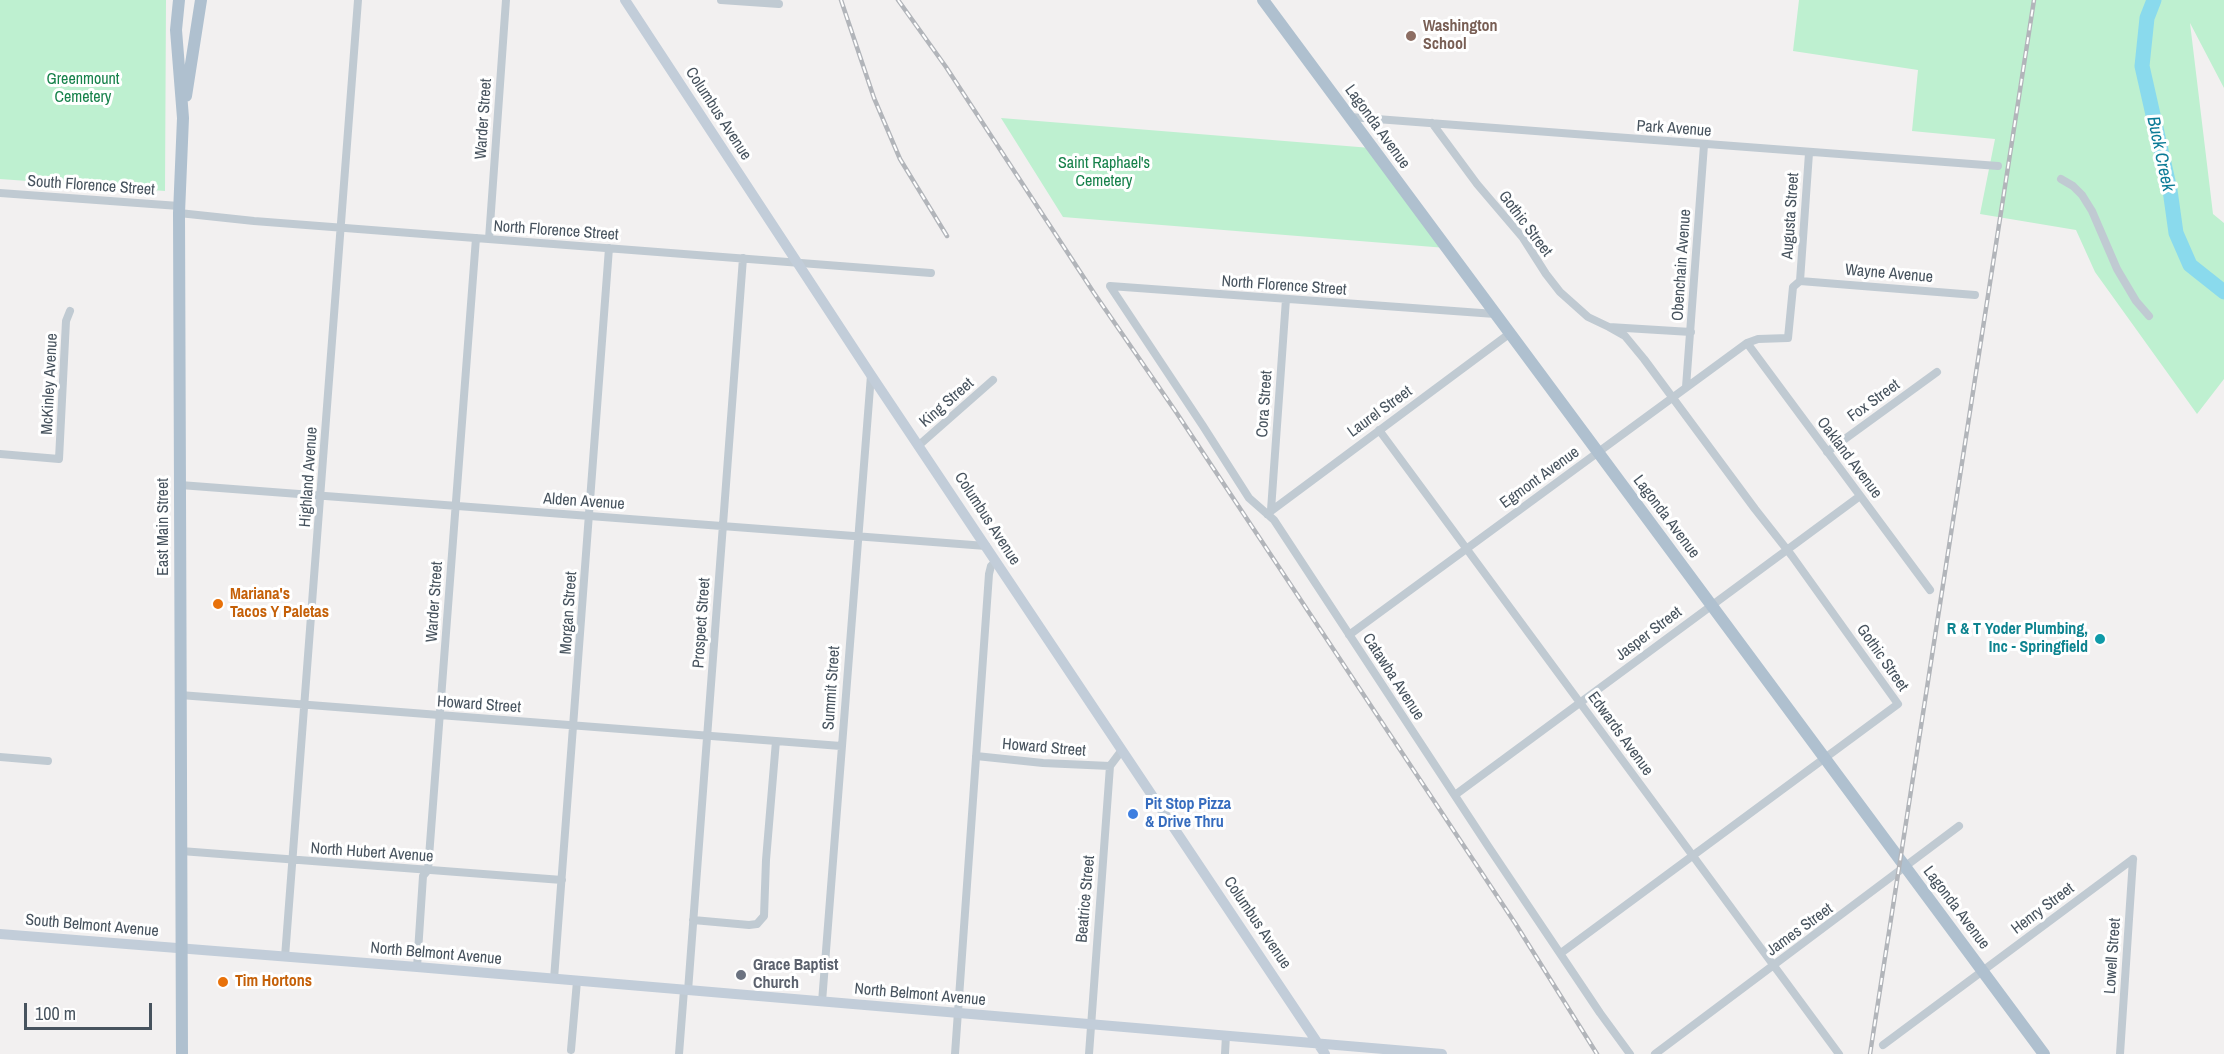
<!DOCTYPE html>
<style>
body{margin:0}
#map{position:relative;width:2224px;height:1054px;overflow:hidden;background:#f2f0f0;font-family:"Archivo Narrow",sans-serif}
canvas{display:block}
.scale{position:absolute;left:24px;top:1003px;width:128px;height:27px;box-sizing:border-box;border:3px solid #47535e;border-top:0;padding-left:8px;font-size:18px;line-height:21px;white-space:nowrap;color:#47535e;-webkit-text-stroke:4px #fff;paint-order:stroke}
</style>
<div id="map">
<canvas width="2224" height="1054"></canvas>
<div class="scale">100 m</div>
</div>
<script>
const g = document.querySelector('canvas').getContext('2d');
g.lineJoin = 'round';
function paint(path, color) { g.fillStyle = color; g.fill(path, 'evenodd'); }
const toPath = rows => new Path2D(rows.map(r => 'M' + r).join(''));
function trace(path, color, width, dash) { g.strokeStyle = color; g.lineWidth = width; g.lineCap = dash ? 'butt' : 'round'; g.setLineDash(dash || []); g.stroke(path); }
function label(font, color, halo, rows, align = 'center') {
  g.font = font + ' "Archivo Narrow",sans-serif'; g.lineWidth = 6; g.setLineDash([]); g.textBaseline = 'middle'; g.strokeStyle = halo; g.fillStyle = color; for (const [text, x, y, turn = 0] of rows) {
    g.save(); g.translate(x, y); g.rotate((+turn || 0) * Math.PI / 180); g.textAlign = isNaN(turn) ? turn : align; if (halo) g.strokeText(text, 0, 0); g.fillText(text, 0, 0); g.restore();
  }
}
paint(toPath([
 [0,0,166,0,165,191,0,179],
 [1799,0,2224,0,2224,88,2190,23,2213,214,2224,223,2224,379,2197,414,2095,272,2076,230,1980,214,1995,139,1912,131,1918,70,1793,51],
 [1001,118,1371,148,1446,248,1063,217]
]), '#bef0d0');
trace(toPath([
 [2154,0,2147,18,2142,66,2170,190,2176,233,2190,265,2224,292]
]), '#8adaed', 15);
trace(toPath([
 [721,0,779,4],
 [1350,117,1998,166],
 [1432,123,1477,184,1523,238,1546,274,1560,292,1588,317,1609,327,1691,332],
 [2061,179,2073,186,2082,195,2092,211,2117,269,2136,301,2149,316],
 [0,193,179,206],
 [179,213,254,221,931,273],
 [489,239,506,0],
 [1800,281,1975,295],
 [1800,281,1809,153],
 [1495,314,1110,286,1203,426,1249,498,1274,520,1488,846,1600,1013,1630,1054],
 [1747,343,1930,590],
 [1686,387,1704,145],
 [1379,430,1839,1054],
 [918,446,993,380],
 [1827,452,1937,372],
 [0,454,59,459,66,321,70,311],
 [180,485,986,546],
 [1271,510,1286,299],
 [1267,514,1509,334],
 [1349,635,1747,343,1758,339,1788,338,1793,287,1800,281],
 [180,695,841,746],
 [976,756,1043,763,1110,766],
 [0,757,48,761],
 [1455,795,1860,496],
 [181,851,562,880],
 [693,920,749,925,757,924,764,916,766,860,776,741],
 [1561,953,1898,704,1792,556,1755,509,1644,359,1625,336,1609,327],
 [285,957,358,0],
 [417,967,423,876,428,870,476,238],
 [554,979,609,248],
 [688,991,743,258],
 [822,1002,871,375],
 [1883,1045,2133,859],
 [571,1050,577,981],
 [679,1054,684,990],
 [955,1054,989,574,991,566,996,561],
 [1089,1054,1110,766,1122,750],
 [1225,1054,1226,1035],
 [1655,1054,1959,826],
 [2120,1054,2133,859]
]), '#c0cad2', 8);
trace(toPath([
 [625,0,871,375,1325,1054],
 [0,934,417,967,1442,1054]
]), '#c2cdd9', 10);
trace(toPath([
 [179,0,176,30,183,118,179,213,182,1054],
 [1263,0,2044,1054],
 [186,96,201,0]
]), '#afc0cf', 12);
const rail = toPath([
 [841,0,874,98,900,159,947,236],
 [898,0,946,67,1094,293,1176,412,1515,923,1597,1054],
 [1870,1054,2034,0]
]);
trace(rail, '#b2b5ba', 4.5);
trace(rail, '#fff', 2, [7]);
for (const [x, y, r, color] of [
 [1411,36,6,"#8d6e63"],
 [218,604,6,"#e8710a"],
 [2100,639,6,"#0f9aa8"],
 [1133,814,6,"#3f7fe0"],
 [741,975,6,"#6b7280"],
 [223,982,6,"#e8710a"]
]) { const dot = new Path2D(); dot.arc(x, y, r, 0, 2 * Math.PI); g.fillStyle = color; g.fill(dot); trace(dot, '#fff', 2); }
label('bold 16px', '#785e54', '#fff', [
 ["Washington",1423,27],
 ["School",1423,45]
], 'left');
label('16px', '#16814a', '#fff', [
 ["Greenmount",83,80],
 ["Cemetery",83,98],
 ["Saint Raphael's",1104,164],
 ["Cemetery",1104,182]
]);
label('16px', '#47535e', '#fff', [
 ["Columbus Avenue",718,114,57],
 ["Warder Street",484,119,-86],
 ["Lagonda Avenue",1377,127,54],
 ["Park Avenue",1674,129,4],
 ["South Florence Street",91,186,4],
 ["Augusta Street",1791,216,-86],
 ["Gothic Street",1525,224,53],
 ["North Florence Street",556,231,4],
 ["Obenchain Avenue",1682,265,-86],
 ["Wayne Avenue",1889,274,5],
 ["North Florence Street",1284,286,4],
 ["McKinley Avenue",50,384,-87],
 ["Fox Street",1874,401,-36],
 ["King Street",947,403,-41],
 ["Cora Street",1265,404,-86],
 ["Laurel Street",1380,412,-36],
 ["Oakland Avenue",1849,458,53],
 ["Highland Avenue",309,477,-86],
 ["Egmont Avenue",1540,478,-36],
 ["Alden Avenue",584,502,4],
 ["Lagonda Avenue",1666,517,53],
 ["Columbus Avenue",987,519,57],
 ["East Main Street",164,527,-90],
 ["Warder Street",435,602,-86],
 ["Morgan Street",569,613,-86],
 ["Prospect Street",702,623,-86],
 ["Jasper Street",1649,634,-37],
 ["Gothic Street",1882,658,55],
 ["Catawba Avenue",1393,677,57],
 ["Summit Street",832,688,-86],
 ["Howard Street",479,705,4],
 ["Edwards Avenue",1620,734,54],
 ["Howard Street",1044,748,5],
 ["North Hubert Avenue",372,853,4],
 ["Beatrice Street",1086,899,-85],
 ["Lagonda Avenue",1956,908,53],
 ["Henry Street",2043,909,-37],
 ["Columbus Avenue",1257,923,56],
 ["South Belmont Avenue",92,926,5],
 ["James Street",1800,930,-36],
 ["North Belmont Avenue",436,954,5],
 ["Lowell Street",2113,956,-86],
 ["North Belmont Avenue",920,995,5]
]);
label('bold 16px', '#c56008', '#fff', [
 ["Mariana's",230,595],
 ["Tacos Y Paletas",230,613],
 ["Tim Hortons",235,982]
], 'left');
label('bold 16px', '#0d838f', '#fff', [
 ["R & T Yoder Plumbing,",2088,630],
 ["Inc - Springfield",2088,648]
], 'right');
label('bold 16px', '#366cbe', '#fff', [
 ["Pit Stop Pizza",1145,805],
 ["& Drive Thru",1145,823]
], 'left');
label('bold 16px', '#5b616d', '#fff', [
 ["Grace Baptist",753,966],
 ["Church",753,984]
], 'left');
label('italic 18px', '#0b7b96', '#fff', [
 ["Buck Creek",2160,154,78]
]);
</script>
